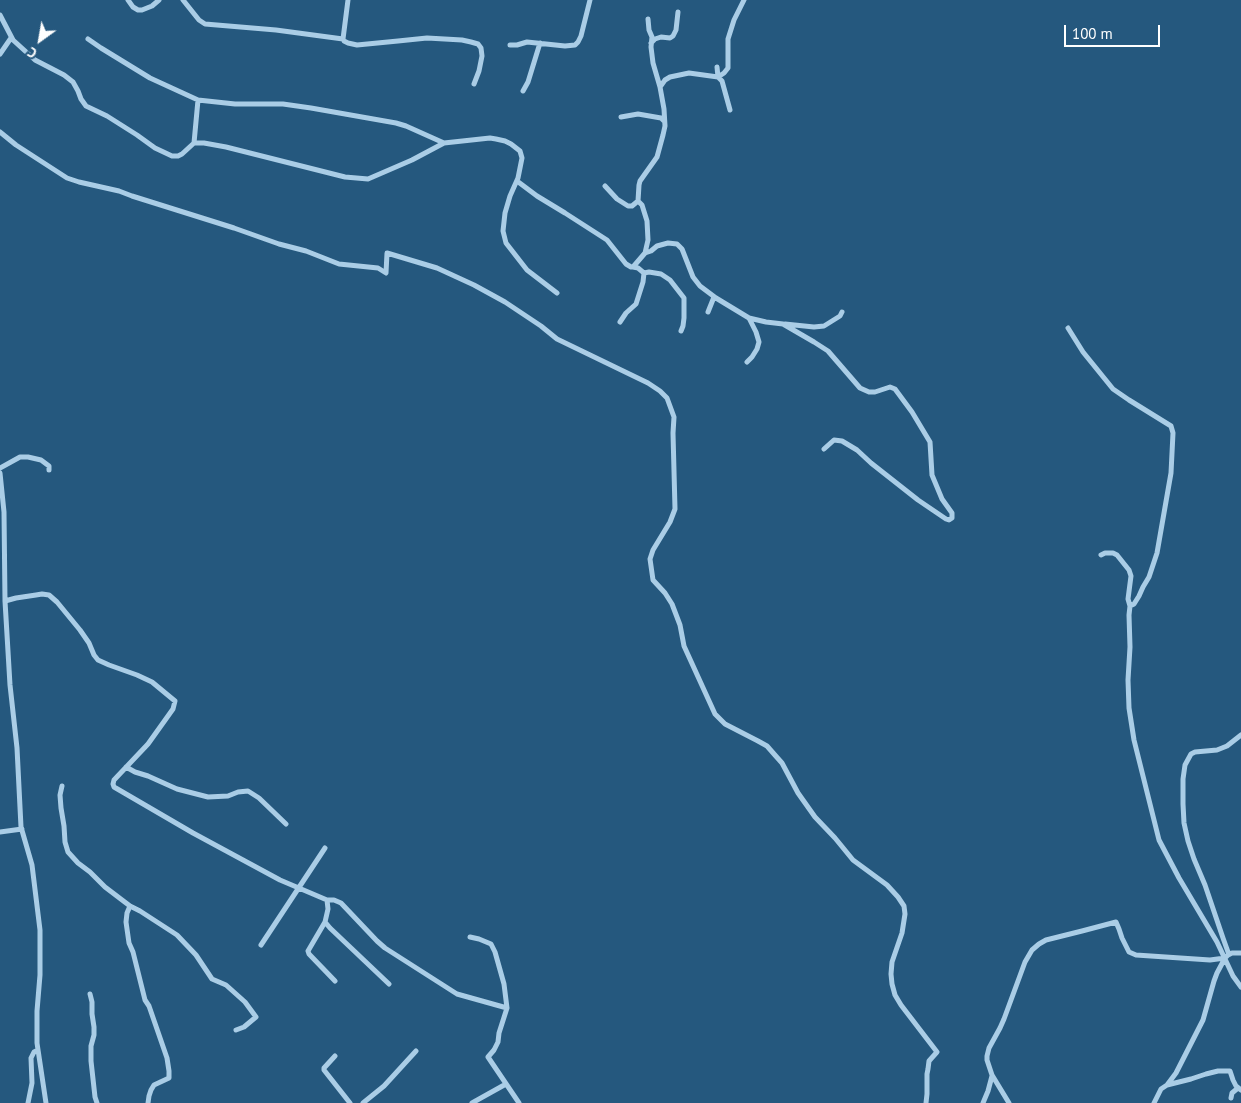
<!DOCTYPE html>
<meta charset="utf-8">
<style>
body{margin:0}
#map{position:relative;width:1241px;height:1103px;overflow:hidden;background:#25587e;font-family:"PT Sans",sans-serif}
canvas{display:block}
.north{position:absolute;left:15px;top:15px;width:50px;height:50px;-webkit-text-stroke:4px #25587e;paint-order:stroke;rotate:212deg;font-size:14px;font-weight:700;line-height:20px;text-align:center;color:#fff}
.north::after{content:'';display:block;margin:auto;width:18px;height:22px;background:#fff;clip-path:polygon(50% 0,100% 100%,50% 72%,0 100%)}
.scale{position:absolute;left:1064px;top:25px;width:96px;height:22px;box-sizing:border-box;border:2px solid #fff;border-top:0;padding-left:6px;font-size:15px;line-height:18px;white-space:nowrap;color:#fff;-webkit-text-stroke:4px #25587e;paint-order:stroke}
</style>
<div id="map">
<canvas width="1241" height="1103"></canvas>
<div class="north">С</div>
<div class="scale">100 m</div>
</div>
<script>
const g = document.querySelector('canvas').getContext('2d');
g.lineJoin = 'round';
const toPath = rows => new Path2D(rows.map(r => 'M' + r).join(''));
function trace(path, color, width, dash) { g.strokeStyle = color; g.lineWidth = width; g.lineCap = dash ? 'butt' : 'round'; g.setLineDash(dash || []); g.stroke(path); }
trace(toPath([
 [128,0,133,7,138,10,142,10,152,6,159,0],
 [183,0,199,20,205,24,276,30,343,39,344,41,348,43,357,45,398,41,427,38,462,40,471,42,478,44,481,48,482,56,479,71,474,84],
 [0,15,13,40,35,60,64,75,73,82,78,91,81,99,86,106,107,116,137,135,155,148,172,156,178,156,182,154,194,143,198,100,235,104,283,104,311,108,396,123,406,126,444,143],
 [648,19,649,30,652,37,651,47,653,63,660,87],
 [88,39,101,48,150,78,198,100],
 [343,39,348,0],
 [651,43,655,39,661,37,670,38,673,36,676,30,678,12],
 [510,45,517,45,527,42,565,46,575,45,578,42,581,36,590,0],
 [0,54,11,38],
 [717,67,718,77,724,73,728,68,728,39,734,20,744,0],
 [523,91,528,82,540,43],
 [621,117,638,114,661,118,664,121],
 [0,132,16,145,67,178,79,182,119,191,132,196,234,228,279,244,306,251,339,264,378,268,386,273,387,253,437,268,474,285,505,302,541,326,557,339,648,383,660,391,667,398,674,417,673,433,675,509,670,522,653,550,650,559,653,580,665,593,672,604,680,625,684,646,715,714,725,724,758,741,767,746,774,754,782,763,798,793,815,817,835,838,853,860,887,885,898,897,904,906,905,914,902,933,892,962,891,974,892,984,895,995,901,1005,937,1052,929,1061,928,1069,927,1074,927,1094,926,1103],
 [194,143,204,143,226,147,345,177,368,179,412,160,444,143,490,138,496,139,505,141,511,144,520,151,522,158,518,178,510,196,505,213,503,231,506,243,527,270,557,293],
 [517,181,537,196,565,213,607,240,626,264,631,267,633,267,645,253,648,240,647,221,642,205,638,201,639,185,640,181,657,157,663,135,665,126,664,109,660,87,665,80,670,77,689,73,718,77,722,81,730,110],
 [605,186,617,199,628,206,632,206,638,201],
 [645,253,651,251,657,246,668,243,677,244,682,249,693,277,700,286,716,298,749,318,766,322,783,324,814,342,828,351,860,388,869,392,875,392,890,387,895,389,912,412,930,442,932,475,942,499,952,513,952,518,949,520,946,519,918,500,871,463,857,450,842,441,834,440,824,449],
 [644,273,649,272,661,274,670,280,684,298,684,318,683,326,681,331],
 [708,312,714,297],
 [620,322,626,313,636,304,643,282,644,273,638,268,633,267],
 [785,324,814,327,824,326,840,316,842,312],
 [1068,328,1083,352,1113,389,1129,400,1171,426,1173,433,1171,473,1157,553,1149,577,1143,587,1139,596,1134,604,1130,606],
 [747,362,752,357,757,349,759,342,756,332,749,318],
 [0,468,20,457,28,457,41,460,49,466,49,470],
 [0,473,4,512,5,601,10,685,17,748,21,827,32,865,40,930,40,975,37,1011,37,1043,46,1103],
 [1101,555,1105,553,1113,553,1117,555,1129,570,1131,576,1128,599,1130,606,1129,615,1130,647,1128,680,1129,708,1134,740,1159,840,1179,878,1217,942,1233,976,1241,987],
 [5,601,16,598,36,595,42,594,49,595,57,602,80,630,89,643,94,655,98,660,109,665,137,675,152,682,175,701,173,709,148,744,114,780,113,784,114,787,193,833,280,880,327,900,334,900,341,903,377,941,385,948,457,994,507,1008],
 [126,767,135,772,148,776,177,789,208,797,228,796,238,792,248,791,259,798,286,824],
 [62,786,60,795,61,808,64,826,65,842,68,852,78,863,90,872,105,887,130,906,127,913,126,922,129,943,133,952,145,1000,149,1006,167,1058,169,1071,169,1078,154,1085,151,1090,149,1096,148,1103],
 [0,832,22,829],
 [327,900,328,909,325,922,308,951,309,954,335,981],
 [130,906,140,911,177,935,196,955,212,979,226,985,245,1002,256,1017,244,1027,236,1030],
 [325,922,330,928,389,984],
 [470,937,479,939,491,944,495,952,504,984,507,1008,499,1033,498,1042,494,1050,488,1057,519,1103],
 [261,945,325,848],
 [1230,954,1228,952,1223,938,1205,885,1194,859,1188,841,1184,823,1183,804,1183,779,1185,765,1191,754,1195,752,1217,750,1227,746,1241,735],
 [90,994,92,1002,92,1014,94,1027,94,1035,91,1046,91,1061,95,1097,97,1103],
 [335,1056,324,1068,324,1070,350,1103],
 [1167,1085,1176,1073,1203,1020,1214,981,1217,973,1225,958,1228,955,1232,953,1241,953],
 [1231,1098,1232,1093,1238,1088],
 [28,1103,32,1083,31,1058,34,1052,38,1050],
 [363,1103,384,1086,416,1051],
 [472,1103,506,1084],
 [983,1103,988,1091,992,1076],
 [1009,1103,992,1075,987,1060,987,1056,989,1048,1000,1028,1004,1019,1025,962,1032,950,1039,944,1046,940,1082,931,1116,922,1119,929,1122,938,1129,952,1136,955,1210,960,1225,958],
 [1154,1103,1161,1089,1167,1085,1191,1079,1206,1074,1218,1071,1230,1071,1233,1080,1236,1086,1241,1090]
]), '#aacde6', 5);
</script>
